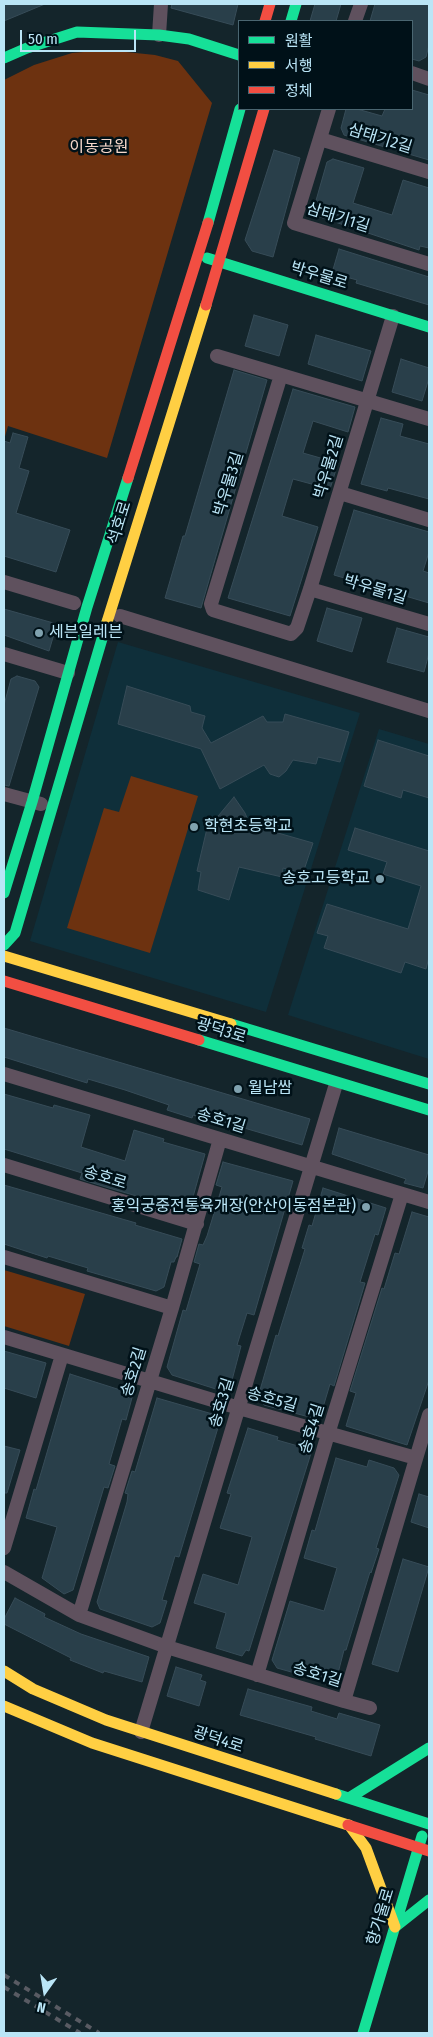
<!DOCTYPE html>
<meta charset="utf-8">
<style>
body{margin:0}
#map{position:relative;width:433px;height:2037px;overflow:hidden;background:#14252b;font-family:"Fira Sans Condensed","Noto Sans KR",sans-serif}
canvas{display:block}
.frame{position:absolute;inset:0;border:5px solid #bae5f6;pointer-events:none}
.legend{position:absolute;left:238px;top:20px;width:175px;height:90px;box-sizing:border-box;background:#001118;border:1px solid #4a6671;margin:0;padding:6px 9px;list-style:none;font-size:15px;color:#bae5f6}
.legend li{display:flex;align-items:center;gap:10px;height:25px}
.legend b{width:25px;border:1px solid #4a6671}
.north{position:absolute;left:20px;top:1967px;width:50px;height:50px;-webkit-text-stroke:4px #001118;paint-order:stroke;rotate:193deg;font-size:14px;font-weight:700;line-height:20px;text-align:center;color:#bae5f6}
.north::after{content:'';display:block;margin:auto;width:18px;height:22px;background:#bae5f6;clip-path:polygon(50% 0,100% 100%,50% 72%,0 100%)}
.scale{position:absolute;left:20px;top:30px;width:116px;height:22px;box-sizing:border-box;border:2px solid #bae5f6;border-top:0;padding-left:6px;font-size:15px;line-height:18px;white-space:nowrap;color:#bae5f6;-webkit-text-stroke:4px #001118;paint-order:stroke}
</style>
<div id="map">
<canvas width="433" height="2037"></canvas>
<div class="frame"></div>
<ul class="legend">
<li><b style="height:6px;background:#16e098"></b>원활</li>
<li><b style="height:6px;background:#ffcf43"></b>서행</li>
<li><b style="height:6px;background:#f24e42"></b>정체</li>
</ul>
<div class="north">N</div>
<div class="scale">50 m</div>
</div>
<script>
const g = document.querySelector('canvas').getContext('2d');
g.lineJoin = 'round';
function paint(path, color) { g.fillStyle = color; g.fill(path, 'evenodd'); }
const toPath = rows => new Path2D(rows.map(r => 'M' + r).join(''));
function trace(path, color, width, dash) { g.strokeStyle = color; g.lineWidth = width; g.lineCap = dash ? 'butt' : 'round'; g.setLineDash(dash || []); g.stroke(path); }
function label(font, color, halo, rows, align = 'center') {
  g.font = font + ' "Fira Sans Condensed","Noto Sans KR",sans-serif'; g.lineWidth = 5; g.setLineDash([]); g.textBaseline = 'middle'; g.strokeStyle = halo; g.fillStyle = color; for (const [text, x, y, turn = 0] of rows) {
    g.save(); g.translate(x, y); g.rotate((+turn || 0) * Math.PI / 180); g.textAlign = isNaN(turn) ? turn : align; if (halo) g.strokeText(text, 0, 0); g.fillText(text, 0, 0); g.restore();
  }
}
paint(toPath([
 [118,642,360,713,266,1012,30,941],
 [379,729,429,744,429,1059,288,1015]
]), '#0f2f3a');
paint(toPath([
 [107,50,155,55,178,61,212,103,107,458,8,426,4,440,4,80,34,65,72,53],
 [131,776,198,796,150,953,67,928,104,808,119,812],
 [4,1270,85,1294,69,1346,4,1326]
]), '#6d3210');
const building = toPath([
 [4,4,45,4,4,21,4,4],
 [172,4,238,4,233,25,171,8,172,4],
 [315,4,341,4,336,21,310,21,315,4],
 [375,4,429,4,429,45,426,57,419,61,412,59,412,21,370,21,375,4],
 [412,90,429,95,429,160,344,135,341,128,346,109,357,109,382,116,385,109,412,109,412,90],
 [274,150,300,158,273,257,252,251,245,240,274,150],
 [333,159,364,168,353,203,392,215,403,180,429,188,429,248,420,246,419,250,317,216,313,211,327,162,333,159],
 [339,249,429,277,429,305,356,283,357,280,332,273,339,249],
 [254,315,288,325,279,356,245,346,254,315],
 [316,335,371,351,362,381,308,364,316,335],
 [401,359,429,368,429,378,422,401,392,392,401,359],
 [234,370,267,380,201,608,165,598,183,536,185,536,234,370],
 [293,389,355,407,348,432,313,421,303,453,338,463,330,489,293,479,282,516,318,527,290,616,228,598,293,389],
 [381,418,403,424,400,436,429,444,429,499,388,488,387,491,361,484,381,418],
 [13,433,28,437,19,468,29,471,16,513,70,530,56,572,4,556,4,441,10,443,13,433],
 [354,510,429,532,429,552,423,571,429,573,429,603,334,575,354,510],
 [327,608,362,618,352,652,317,641,327,608],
 [4,609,57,624,49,651,4,635,4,609],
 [397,628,429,637,429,653,424,672,387,662,397,628],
 [17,676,35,681,39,687,9,786,4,785,4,705,11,679,17,676],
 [127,686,190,706,191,712,205,716,202,728,211,743,263,716,267,722,283,722,285,714,349,732,340,762,318,757,316,764,293,760,286,771,279,777,270,774,264,765,220,789,201,749,118,724,127,686],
 [378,740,429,756,429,798,403,790,401,798,364,786,378,740],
 [234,797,245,813,250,825,313,843,303,873,283,868,282,877,239,867,229,900,198,890,201,872,197,871,209,820,214,821,234,797],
 [355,828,429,851,429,957,426,969,405,962,401,973,324,948,328,936,317,933,327,904,408,929,421,886,383,874,387,862,348,850,355,828],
 [4,1028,310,1119,302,1145,234,1125,234,1127,193,1115,192,1118,167,1110,169,1105,125,1090,88,1079,87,1083,4,1057,4,1028],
 [4,1094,53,1108,54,1105,90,1115,81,1147,125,1161,134,1130,164,1139,163,1142,205,1154,191,1204,182,1209,109,1188,80,1179,82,1173,4,1149,4,1094],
 [339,1128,429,1155,429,1168,423,1188,404,1183,406,1179,332,1154,339,1128],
 [223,1162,293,1181,254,1315,247,1313,237,1345,241,1346,231,1384,222,1391,172,1375,167,1367,183,1310,186,1311,200,1264,194,1262,199,1244,203,1245,207,1236,222,1187,216,1185,223,1162],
 [4,1185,136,1223,135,1225,182,1239,177,1257,176,1257,174,1262,171,1262,164,1287,156,1291,87,1271,88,1268,48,1256,47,1258,4,1244,4,1185],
 [323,1188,386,1208,378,1235,375,1234,360,1282,365,1283,334,1386,330,1384,321,1414,313,1418,264,1405,258,1397,276,1335,278,1336,305,1249,302,1248,309,1225,312,1226,323,1188],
 [412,1212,429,1217,429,1380,407,1445,346,1426,356,1393,350,1391,382,1288,384,1289,395,1253,399,1254,412,1212],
 [4,1351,46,1363,36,1398,4,1388,4,1351],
 [70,1374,133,1394,126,1420,122,1419,109,1464,115,1466,108,1488,104,1487,73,1590,64,1594,42,1578,57,1527,26,1518,34,1489,36,1490,70,1374],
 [157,1398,216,1415,220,1421,179,1557,175,1556,162,1600,167,1601,160,1623,152,1627,100,1609,97,1602,127,1502,128,1494,125,1493,132,1471,135,1472,157,1398],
 [248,1428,278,1437,277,1440,312,1450,249,1651,246,1650,242,1656,216,1648,226,1613,194,1603,203,1574,238,1585,252,1537,220,1528,231,1494,227,1493,248,1428],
 [4,1446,20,1450,7,1493,4,1493,4,1446],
 [336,1458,367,1467,369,1460,394,1468,399,1475,376,1548,379,1549,371,1573,370,1572,346,1650,344,1650,337,1677,327,1682,277,1668,272,1660,290,1601,324,1611,337,1568,304,1558,312,1530,315,1531,336,1458],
 [419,1494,429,1497,429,1528,411,1522,419,1494],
 [403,1559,429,1567,398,1672,372,1664,403,1559],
 [15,1598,45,1614,44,1617,81,1634,149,1657,142,1682,104,1671,103,1673,70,1660,71,1658,4,1624,4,1619,15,1598],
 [176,1667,202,1675,200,1680,206,1682,199,1706,167,1696,176,1667],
 [248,1689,312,1707,311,1711,337,1719,339,1713,380,1725,371,1756,315,1739,316,1737,240,1715,248,1689]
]);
paint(building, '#293f4a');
trace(building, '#374c58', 1);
trace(toPath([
 [355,21,361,4],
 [159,35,161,4],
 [412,73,429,79],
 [329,109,294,223,429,264],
 [320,139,429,172],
 [217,356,429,419],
 [281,375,211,604,213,610,291,634,297,628,310,589,393,316],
 [340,493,429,520],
 [4,582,74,603],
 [310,589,429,624],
 [120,616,429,711],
 [4,654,68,673],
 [4,794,41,804],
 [4,1074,429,1202],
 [4,1165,197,1224],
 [4,1257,172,1308],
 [4,1337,239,1408,416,1458],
 [4,1548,62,1355],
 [4,1572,79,1615,167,1647,344,1701,429,1415],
 [79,1615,172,1308,220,1139],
 [257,1675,328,1434,402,1194],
 [344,1701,370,1708],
 [141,1732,336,1084]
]), '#5f515e', 14);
trace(toPath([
 [291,21,296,4],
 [4,58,27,48,77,32,159,35,189,39,239,55],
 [208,223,240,109],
 [207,258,429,327],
 [4,893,32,802,87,607,128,478],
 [4,945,15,933,107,622],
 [231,1024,429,1084],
 [199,1040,429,1110],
 [336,1794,429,1824],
 [349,1798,429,1748],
 [395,1927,429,1900],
 [363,2033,422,1836]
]), '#16e098', 11);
trace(toPath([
 [107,622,206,305],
 [4,956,231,1024],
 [4,1671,33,1689,106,1720,336,1794],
 [4,1706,92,1743,348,1825],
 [349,1825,366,1848,395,1927]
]), '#ffcf43', 11);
trace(toPath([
 [265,21,270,4],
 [206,305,264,109],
 [128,478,208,223],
 [4,981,199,1040],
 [348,1825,429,1851]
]), '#f24e42', 11);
trace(toPath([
 [4,1975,99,2033],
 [4,1987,80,2033]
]), '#595b63', 4, [6, 6]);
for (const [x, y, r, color] of [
 [39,633,5,"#80a2af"],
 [194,827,5,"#80a2af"],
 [380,879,5,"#80a2af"],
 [238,1089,5,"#80a2af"],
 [366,1207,5,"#80a2af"]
]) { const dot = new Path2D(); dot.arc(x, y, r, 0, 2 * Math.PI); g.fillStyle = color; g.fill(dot); trace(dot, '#001118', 2); }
label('16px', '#bae5f6', '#001118', [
 ["삼태기2길",380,139,17],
 ["삼태기1길",338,218,17],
 ["박우물로",319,276,17],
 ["박우물2길",329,467,-73],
 ["박우물3길",229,484,-73],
 ["석호로",120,523,-73],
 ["박우물1길",375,590,17],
 ["광덕3로",221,1031,17],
 ["송호1길",221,1121,17],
 ["송호로",105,1178,17],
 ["송호2길",134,1372,-73],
 ["송호5길",272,1400,16],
 ["송호3길",222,1403,-73],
 ["송호4길",312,1429,-73],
 ["송호1길",317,1675,17],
 ["광덕4로",218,1740,18],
 ["항가울로",381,1917,-73]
]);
label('16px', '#f5d7ca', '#001118', [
 ["이동공원",99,148]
]);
label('16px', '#bae5f6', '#001118', [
 ["세븐일레븐",49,633],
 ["학현초등학교",204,827],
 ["송호고등학교",370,879,"right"],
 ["월남쌈",248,1089],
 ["홍익궁중전통육개장(안산이동점본관)",356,1207,"right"]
], 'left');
</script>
